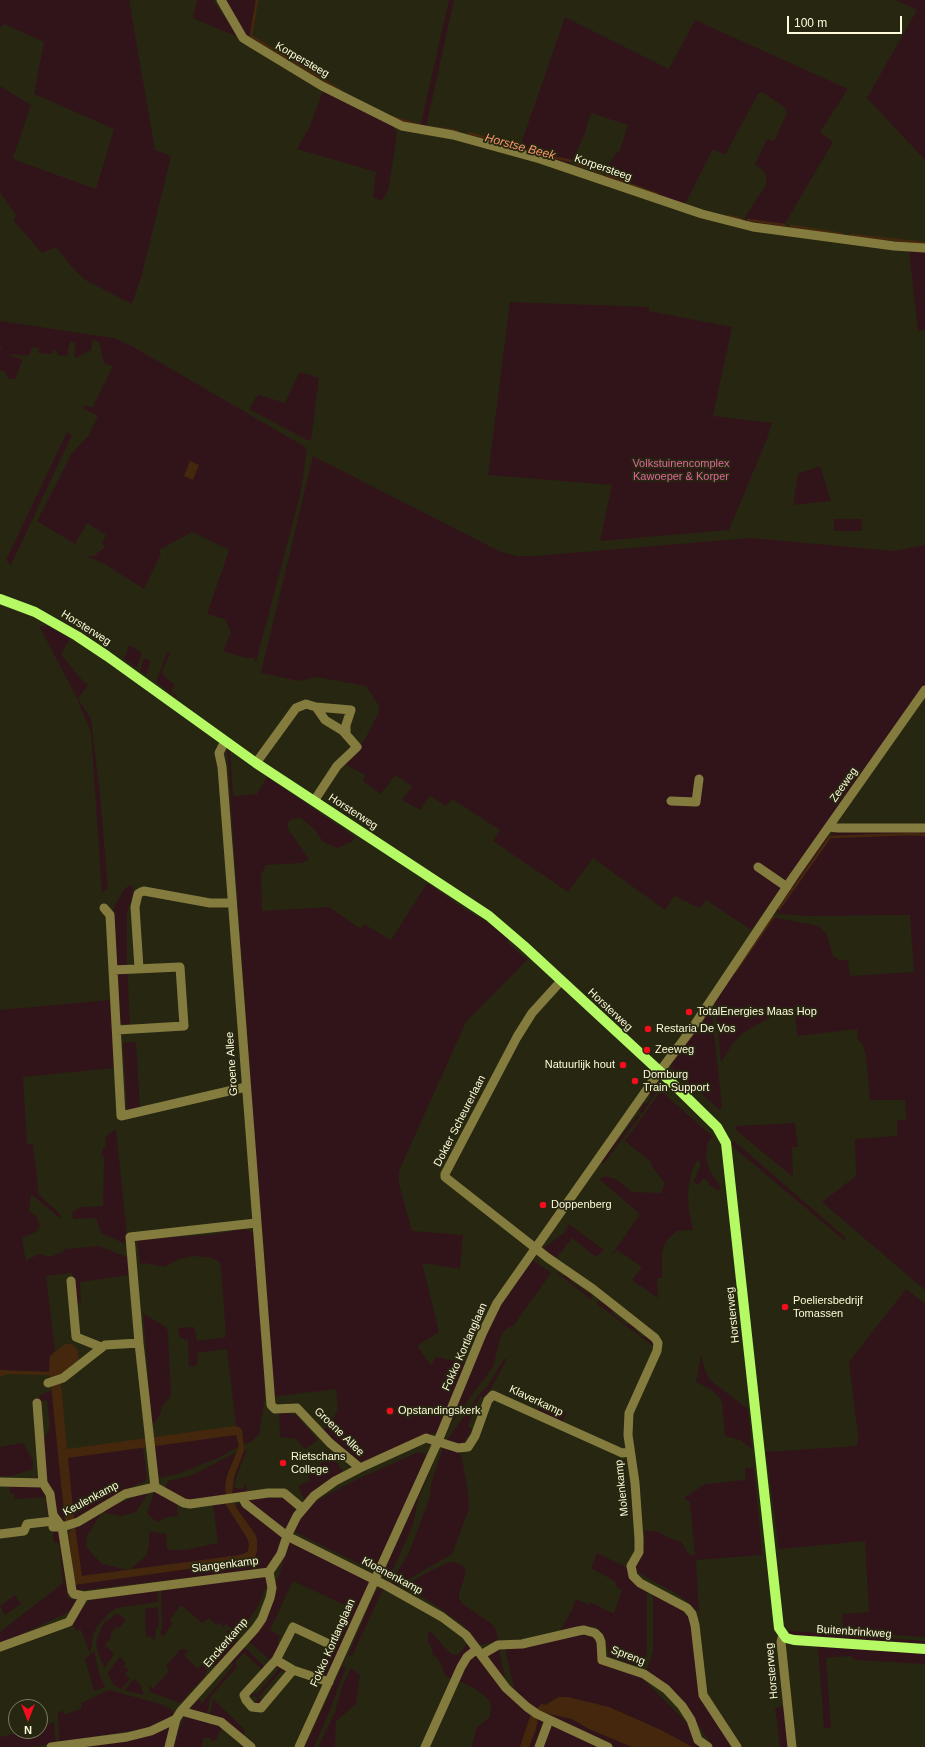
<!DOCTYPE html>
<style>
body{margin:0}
#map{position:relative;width:925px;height:1747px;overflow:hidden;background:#272711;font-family:Helvetica,sans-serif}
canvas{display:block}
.north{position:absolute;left:8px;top:1699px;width:40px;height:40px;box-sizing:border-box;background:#272711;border:1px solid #7d7c61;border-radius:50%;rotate:180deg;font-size:11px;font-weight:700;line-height:16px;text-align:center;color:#fdfbd9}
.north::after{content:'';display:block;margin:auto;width:14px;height:18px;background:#f50d1d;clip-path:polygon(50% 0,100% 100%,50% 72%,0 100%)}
.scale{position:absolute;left:787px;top:16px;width:115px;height:18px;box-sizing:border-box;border:2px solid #fdfbd9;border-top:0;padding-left:5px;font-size:12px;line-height:14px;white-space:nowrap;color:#fdfbd9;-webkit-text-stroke:3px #272711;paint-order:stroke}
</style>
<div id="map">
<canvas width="925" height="1747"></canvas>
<div class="north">N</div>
<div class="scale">100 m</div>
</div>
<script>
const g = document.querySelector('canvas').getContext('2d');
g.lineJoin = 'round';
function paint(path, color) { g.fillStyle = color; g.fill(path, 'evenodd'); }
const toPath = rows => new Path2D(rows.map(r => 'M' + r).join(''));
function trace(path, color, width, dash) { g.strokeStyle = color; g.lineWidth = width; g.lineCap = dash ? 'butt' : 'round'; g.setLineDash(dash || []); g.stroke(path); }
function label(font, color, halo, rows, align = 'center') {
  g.font = font + ' Helvetica,sans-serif'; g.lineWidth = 3.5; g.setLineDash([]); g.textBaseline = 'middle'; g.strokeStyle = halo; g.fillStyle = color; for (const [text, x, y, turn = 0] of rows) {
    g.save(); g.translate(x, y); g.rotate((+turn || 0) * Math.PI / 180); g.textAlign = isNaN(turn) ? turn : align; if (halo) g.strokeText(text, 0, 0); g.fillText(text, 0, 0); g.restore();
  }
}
paint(toPath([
 [0,0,129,0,155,150,171,156,142,274,132,304,85,280,72,267,56,247,42,253,14,221,16,215,0,192,0,86,31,105,13,158,18,161,96,189,114,129,34,94,44,42,4,24,2,27,0,26],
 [197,0,213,0,238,37,193,18],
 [224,0,257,0,252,40,243,33],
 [449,0,454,0,426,128,420,127],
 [896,0,925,0,925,160,867,98,917,10],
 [565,17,669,69,695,20,848,89,820,132,833,142,783,227,745,223,745,217,766,185,766,177,764,171,755,164,767,139,774,141,787,113,784,107,762,92,758,94,725,155,713,149,684,206,606,178,606,176,612,158,614,158,616,151,619,153,628,125,591,113,584,136,571,163,566,164,519,150],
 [323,91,391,125,397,133,396,140,392,167,388,190,382,201,373,197,376,172,297,149,309,128],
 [909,251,925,252,925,330,918,331],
 [510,302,649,307,649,311,732,327,713,416,772,423,767,439,729,530,600,541,612,485,488,475],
 [0,321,114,338,130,345,307,448,301,492,256,662,254,658,245,658,223,651,231,632,225,619,207,614,229,550,192,532,159,550,161,554,144,589,103,563,86,556,94,556,105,547,102,543,106,535,87,523,75,544,37,521,72,453,88,436,98,416,83,408,85,405,92,408,113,366,104,364,99,342,93,340,91,350,76,358,74,357,75,343,70,342,67,356,57,355,57,351,53,350,52,354,38,353,39,348,32,347,30,354,26,356,11,354,11,356,23,359,15,379,10,379,7,377,5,371,0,371,0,351,2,348,0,347],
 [301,372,319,378,311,440,307,440,249,409,256,397,260,395,285,403,299,373],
 [67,432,72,435,11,565,6,560],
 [313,456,501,552,518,556,534,556,751,538,894,551,925,545,925,687,856,781,751,930,706,900,700,908,674,896,665,910,593,858,568,892,493,841,500,830,452,799,446,806,430,796,420,810,402,800,412,786,395,775,381,794,363,781,365,775,345,764,364,741,379,712,379,706,366,686,317,677,299,681,261,673],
 [820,466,831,501,793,505,798,474],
 [834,519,861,519,862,531,834,531],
 [39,626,48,626,70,639,61,654,82,680,88,685,78,699,91,719,100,795,108,888,102,893,91,732,77,698],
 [129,645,142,653,137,668,124,659],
 [167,652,170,653,162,671,164,676,175,685,171,691,177,695,176,697,156,682],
 [144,658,151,661,146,675,140,671],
 [227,748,230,751,233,796,257,794,267,777,355,837,351,842,338,848,323,842,315,830,301,818,292,819,288,823,288,829,309,859,302,863,266,865,261,875,262,911,329,907,361,929,364,924,391,940,427,883,464,909,484,920,508,939,508,943,522,956,528,959,466,1022,399,1171,399,1183,412,1231,463,1235,460,1269,422,1263,439,1332,417,1346,431,1365,436,1357,467,1363,437,1433,421,1436,363,1464,323,1431,333,1419,338,1409,336,1389,272,1397],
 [925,831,925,1290,822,1202,856,1176,855,1139,897,1136,897,1120,906,1120,905,1100,870,1100,866,1055,862,1043,858,1040,857,1029,798,1036,794,1009,776,1014,743,1033,733,1043,721,1062,715,1000,771,917,815,925,821,928,827,935,833,956,840,960,848,960,850,976,914,972,910,915,807,916,778,914,776,909,825,838,836,832],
 [131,885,134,893,127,912,127,962,130,1024,118,1024,114,907,125,888],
 [110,1000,114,1068,23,1077,27,1144,33,1144,39,1195,60,1214,61,1219,31,1194,29,1211,37,1217,40,1226,36,1232,22,1238,26,1261,39,1254,49,1257,61,1253,65,1249,99,1246,129,1258,130,1275,80,1282,81,1303,75,1304,72,1273,46,1276,55,1351,50,1356,50,1372,0,1370,0,1010],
 [711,1006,722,1106,720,1110,669,1065],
 [136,1042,140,1108,127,1110,123,1043],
 [657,1082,661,1085,642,1114,639,1112,643,1106,641,1104,643,1102,646,1104,652,1096,649,1094],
 [661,1091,713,1137,710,1139,707,1145,706,1158,710,1171,720,1186,719,1191,708,1184,709,1182,704,1178,698,1185,695,1183,694,1181,701,1164,697,1160,691,1173,688,1191,689,1211,693,1230,677,1231,667,1240,664,1246,662,1253,662,1278,657,1278,658,1298,632,1280,642,1267,617,1250,611,1256,640,1214,599,1179,605,1176,616,1179,632,1192,661,1193,665,1183,652,1167,651,1162,625,1141],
 [638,1114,640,1116,603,1164,601,1162],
 [795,1123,798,1147,792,1147,793,1177,737,1131,735,1126],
 [116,1129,128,1245,101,1233,96,1218,73,1219,72,1212,82,1207,103,1206,104,1158,101,1154,104,1146,106,1147,105,1137],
 [732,1141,734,1141,845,1237,845,1241,732,1146],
 [569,1224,604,1250,596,1257,572,1238,556,1258,542,1249,564,1233],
 [243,1229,256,1233,265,1396,259,1434,251,1442,244,1444,242,1429,236,1426,227,1349,197,1353,198,1365,189,1367,188,1340,180,1338,178,1328,194,1327,197,1341,226,1337,221,1267,219,1262,213,1258,194,1256,179,1259,164,1267,145,1263,140,1264,137,1239,209,1235],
 [533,1260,551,1273,514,1325,506,1329,501,1335,493,1367,448,1427,486,1331,503,1302],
 [558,1272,563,1276,566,1275,570,1277,570,1281,591,1295,592,1300,557,1273],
 [906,1289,925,1304,925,1637,843,1631,842,1614,869,1612,865,1541,779,1549,766,1452,857,1446,858,1436,849,1362],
 [600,1301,611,1309,613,1314,626,1324,629,1324,634,1327,636,1331,643,1337,646,1336,653,1343,653,1346,596,1303],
 [143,1313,167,1328,168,1334,171,1395,162,1407,160,1415,152,1426],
 [701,1355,705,1371,711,1381,748,1409,752,1449,740,1440,725,1436,722,1403,719,1397,710,1389,696,1382],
 [504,1359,507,1359,485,1399,480,1396,468,1426,472,1429,463,1445,447,1440,480,1393,486,1388],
 [52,1390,64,1499,65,1522,60,1520,47,1485,42,1443,50,1428,47,1400,39,1402,39,1396],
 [542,1401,567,1412,561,1424,537,1413],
 [279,1412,296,1415,318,1440,305,1449,296,1439,280,1437],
 [236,1435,239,1446,218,1458,178,1474,159,1478,154,1445],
 [23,1443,33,1461,33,1469,11,1476,0,1476,0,1447],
 [143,1447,147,1478,144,1482,123,1491,74,1519,67,1458],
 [440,1447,418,1499,413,1525,389,1578,383,1574],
 [443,1447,461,1453,468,1492,469,1509,452,1554,395,1587,390,1584,409,1553,430,1497,431,1484],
 [247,1450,238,1472,234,1487,239,1489,243,1488,246,1483,247,1494,232,1494,234,1477,244,1451],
 [237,1452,227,1476,226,1495,189,1501,165,1488,168,1481,190,1476],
 [418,1452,426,1454,412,1489,374,1571,293,1531,305,1513,313,1504,321,1498,356,1480],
 [332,1456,344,1473,305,1501,298,1486,310,1481,307,1473],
 [754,1467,762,1555,696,1560,699,1612,679,1595,637,1572,636,1567,644,1546,645,1530,658,1532,669,1538,679,1541,682,1543,687,1552,691,1555,695,1555,690,1502,684,1498,705,1484,745,1480,745,1468],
 [10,1486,41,1486,48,1497,50,1516,48,1517,45,1497,15,1499,13,1493,10,1494],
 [155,1489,177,1503,178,1516,167,1517,157,1522,147,1514],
 [150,1490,136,1512,121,1516,102,1512,87,1536,86,1547,102,1564,129,1570,146,1556,149,1545,149,1531,166,1534,167,1548,171,1550,185,1550,218,1543,213,1505,225,1503,247,1538,249,1544,248,1552,235,1556,82,1576,75,1527,102,1511],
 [249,1498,285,1498,296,1508,286,1528,282,1528,248,1504],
 [238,1502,282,1535,282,1540,276,1559,264,1569,75,1591,74,1585,151,1574,255,1557,257,1540,255,1534,236,1508],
 [56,1530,60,1532,68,1598,77,1600,69,1612,0,1644,0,1632,63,1583,59,1543,54,1542,53,1538,53,1532],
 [289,1541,370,1580,327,1675,324,1676,316,1672,347,1606,293,1581,270,1630,280,1636,278,1642,282,1646,271,1661,247,1640,279,1576],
 [597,1553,626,1567,647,1590,647,1652,642,1668,609,1656,605,1637,595,1626,560,1631,572,1610,576,1599,589,1605,590,1602,610,1612,614,1613,615,1610,622,1590,615,1586,616,1582,591,1568],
 [449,1562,455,1562,464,1567,466,1573,459,1594,459,1599,463,1604,493,1625,496,1630,498,1640,495,1642,480,1645,464,1626,444,1611,431,1602,406,1588,412,1582,424,1574],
 [265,1576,268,1582,259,1604,239,1636,226,1624,223,1627,219,1622,216,1625,209,1618,202,1623,181,1605,170,1619,172,1624,163,1637,160,1633,162,1627,161,1588],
 [384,1587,352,1656,348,1655,372,1599,377,1590],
 [157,1589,158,1602,117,1608,108,1614,97,1627,93,1635,91,1650,89,1651,81,1630,76,1631,72,1622,90,1599],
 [653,1594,682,1610,691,1622,698,1683,733,1747,713,1747,700,1727,685,1710,646,1672,653,1652],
 [15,1595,21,1604,5,1615,0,1606],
 [158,1607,159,1626,156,1628,156,1635,154,1640,149,1635,146,1638,145,1609],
 [117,1613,126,1620,119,1628,117,1626,110,1634,112,1636,105,1645,114,1654,105,1668,98,1654,96,1641,103,1624],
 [228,1630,238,1640,217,1664,213,1666,205,1659,205,1656,209,1660,230,1636,226,1631],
 [430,1631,451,1654,458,1655,468,1643,531,1714,520,1747,471,1747,477,1727,490,1717,491,1706,488,1699,477,1690,462,1682,456,1682,445,1675,438,1659,433,1655,430,1644,428,1643,428,1632],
 [790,1631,925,1641,925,1646,794,1636,788,1632],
 [587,1634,598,1639,600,1660,642,1678,699,1735,708,1747,692,1747,663,1731,609,1707,568,1697,558,1697,536,1710,514,1689,505,1648],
 [818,1645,925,1653,925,1664,856,1660,850,1656,826,1658,831,1728,824,1728],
 [243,1646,264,1666,261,1669,244,1653,235,1662,237,1667,211,1696,207,1714,190,1709,199,1699,202,1703,233,1666,230,1662],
 [181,1649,185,1649,188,1651,184,1655,198,1669,202,1664,207,1670,205,1676,180,1703,150,1692,149,1686,149,1685,153,1689,169,1671,166,1666],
 [499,1649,505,1678,485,1657],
 [94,1651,100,1676,105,1687,94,1691,85,1659],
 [120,1657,126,1663,124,1667,129,1670,125,1674,130,1679,121,1689,114,1685,107,1673],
 [276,1663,287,1669,287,1673,282,1670,258,1697,263,1701,261,1704,255,1703,258,1699,253,1695,249,1699,251,1691,256,1695,279,1669,274,1665],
 [342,1666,346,1667,330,1710,314,1747,305,1747],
 [351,1668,360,1675,356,1704,336,1721,335,1747,318,1747,335,1712,342,1686],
 [134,1679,140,1684,144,1695,124,1690],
 [109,1690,161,1704,171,1709,174,1713,172,1718,160,1724,143,1729,59,1742,58,1713,63,1710,64,1715,82,1708,81,1703],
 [213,1699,245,1730,244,1735,225,1721,210,1716],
 [783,1706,784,1714,788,1747,780,1747,775,1708],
 [541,1712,572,1719,589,1729,632,1747,616,1747],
 [185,1716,219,1725,222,1728,215,1741,211,1741,211,1738,203,1738,202,1747,173,1747,177,1733],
 [538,1717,545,1721,536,1747,529,1747,536,1729],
 [54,1722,56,1743,31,1747,0,1747,0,1736,2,1737,27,1731,40,1731,40,1727],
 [550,1724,603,1747,542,1747],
 [167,1727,170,1730,166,1747,74,1747]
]), '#31141a');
paint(toPath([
 [190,461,199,465,193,480,184,476],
 [65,1344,72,1344,77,1349,79,1358,77,1364,68,1371,60,1375,67,1449,235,1426,239,1427,242,1430,244,1451,234,1477,232,1494,226,1495,225,1487,227,1476,239,1446,236,1435,68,1458,74,1519,65,1522,50,1375,7,1374,0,1377,0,1370,49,1372,50,1356],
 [232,1502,255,1534,257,1540,257,1551,255,1557,252,1560,74,1585,69,1534,71,1530,75,1527,82,1576,240,1555,248,1552,249,1544,247,1538,225,1503],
 [559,1697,568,1697,609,1707,663,1731,692,1747,632,1747,589,1729,572,1719,541,1712,536,1710,541,1704,546,1705],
 [531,1714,538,1717,536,1729,529,1747,520,1747]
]), '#45270d');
trace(toPath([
 [257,0,251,36,287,58],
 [294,62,340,90],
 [395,118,419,125],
 [438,128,457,131],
 [469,133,543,155,571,161],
 [577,164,602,173],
 [607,175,622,181],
 [629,184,657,194],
 [728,216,741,219],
 [748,220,784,225],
 [791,226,842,234],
 [852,235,925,243],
 [779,909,830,837,913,834,925,835],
 [735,972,773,917]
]), '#45270d', 2.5);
trace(toPath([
 [221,0,243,38,251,43,322,86,402,126,453,135,540,159,702,214,753,227,894,246,925,248],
 [316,707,351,710,346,725,346,734],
 [225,741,219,753,222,767,271,1405,275,1409,297,1408,330,1443,360,1468],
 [256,763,296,708,306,704,316,707,325,720,343,731,357,747,337,766,314,801],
 [671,801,696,802,699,779],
 [829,827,838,828,925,828],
 [758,867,787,887],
 [104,908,110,915,121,1116,246,1087],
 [139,968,135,907,138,894,141,892,144,891,210,903,232,903],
 [113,970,180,967,184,1026,117,1030],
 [561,981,532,1013,517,1037,445,1174,445,1177,548,1258,593,1289,655,1338,658,1343,657,1351,629,1413,628,1435,635,1483,639,1539,639,1552,631,1566,633,1576,640,1583,687,1608,692,1614,695,1625,703,1695,737,1747],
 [71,1281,76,1337,101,1347],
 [48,1383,63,1378,105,1345,139,1343],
 [37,1403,43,1483],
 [0,1482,43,1483,50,1494,53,1515,62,1527,72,1591,74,1594,84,1596],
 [155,1487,139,1343,130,1237,256,1223],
 [155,1487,184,1503,190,1504,268,1493,284,1493,302,1508],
 [242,1497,246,1504,287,1536,387,1586,442,1617,466,1635,506,1688,527,1707,537,1714,608,1747],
 [0,1534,24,1531,27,1524,53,1521,53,1527,62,1527,78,1522,125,1494,155,1487],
 [783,1634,781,1642,792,1747],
 [0,1647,69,1622,84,1596,269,1572,281,1554,287,1536,297,1516,314,1496,335,1481,360,1468,426,1438,458,1448,468,1447,475,1436,488,1400,493,1395,622,1453,630,1452],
 [481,1655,498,1645,522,1644,578,1631,584,1630,595,1633,599,1637,601,1642,602,1660,644,1674,666,1689,682,1706,691,1720,698,1740,708,1747],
 [276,1660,293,1670,329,1682],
 [293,1670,261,1708,252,1707,246,1700,244,1695,276,1660,293,1627,327,1643],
 [181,1711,221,1722,251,1747],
 [51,1747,127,1737,151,1731,176,1719],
 [169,1747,176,1719,181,1711,255,1629,262,1619,270,1598,272,1588,269,1572],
 [299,1747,438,1441,482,1334,497,1303,657,1075,691,1030,794,876,925,690],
 [425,1747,461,1667,467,1657,477,1649],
 [539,1747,549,1720]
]), '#847b3e', 9);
trace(toPath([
 [0,599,35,612,77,636,107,656,256,763,489,916,524,946,668,1079,717,1127,726,1143,779,1628,786,1638,794,1640,925,1649]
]), '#b5f965', 10);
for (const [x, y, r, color] of [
 [689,1012,4,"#f50d1d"],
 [648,1029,4,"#f50d1d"],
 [647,1050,4,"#f50d1d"],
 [623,1065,4,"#f50d1d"],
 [635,1081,4,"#f50d1d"],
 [543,1205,4,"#f50d1d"],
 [785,1307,4,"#f50d1d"],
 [390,1411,4,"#f50d1d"],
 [283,1463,4,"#f50d1d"]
]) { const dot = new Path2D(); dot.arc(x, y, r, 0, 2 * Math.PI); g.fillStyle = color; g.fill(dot); trace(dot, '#272711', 1.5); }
label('11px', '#fdfbd9', '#272711', [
 ["Korpersteeg",302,60,30],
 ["Korpersteeg",603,168,19],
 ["Horsterweg",86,628,32],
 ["Zeeweg",844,785,-55],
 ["Horsterweg",353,812,33],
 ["Horsterweg",610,1010,43],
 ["Groene Allee",232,1064,-94],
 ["Dokter Scheurerlaan",460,1121,-63],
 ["Horsterweg",733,1315,-96],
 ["Fokko Kortlanglaan",465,1347,-66],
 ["Klaverkamp",536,1401,25],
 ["Groene Allee",339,1432,44],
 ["Molenkamp",622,1488,-96],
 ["Keulenkamp",91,1499,-28],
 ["Slangenkamp",225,1565,-7],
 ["Kloenenkamp",392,1576,28],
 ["Buitenbrinkweg",854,1632,4],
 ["Enckerkamp",226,1643,-49],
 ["Fokko Kortlanglaan",333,1643,-66],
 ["Spreng",628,1656,21],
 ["Horsterweg",772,1671,-95]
]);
label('11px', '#dc6798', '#272711', [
 ["Volkstuinencomplex",681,464],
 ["Kawoeper & Korper",681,477]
]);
label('11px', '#fdfbd9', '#272711', [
 ["TotalEnergies Maas Hop",697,1012],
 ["Restaria De Vos",656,1029],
 ["Zeeweg",655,1050],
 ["Natuurlijk hout",615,1065,"right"],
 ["Domburg",643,1075],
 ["Train Support",643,1088],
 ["Doppenberg",551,1205],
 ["Poeliersbedrijf",793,1301],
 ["Tomassen",793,1314],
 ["Opstandingskerk",398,1411],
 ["Rietschans",291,1457],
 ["College",291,1470]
], 'left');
label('italic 12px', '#f9956b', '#272711', [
 ["Horstse Beek",520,147,15]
]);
</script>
